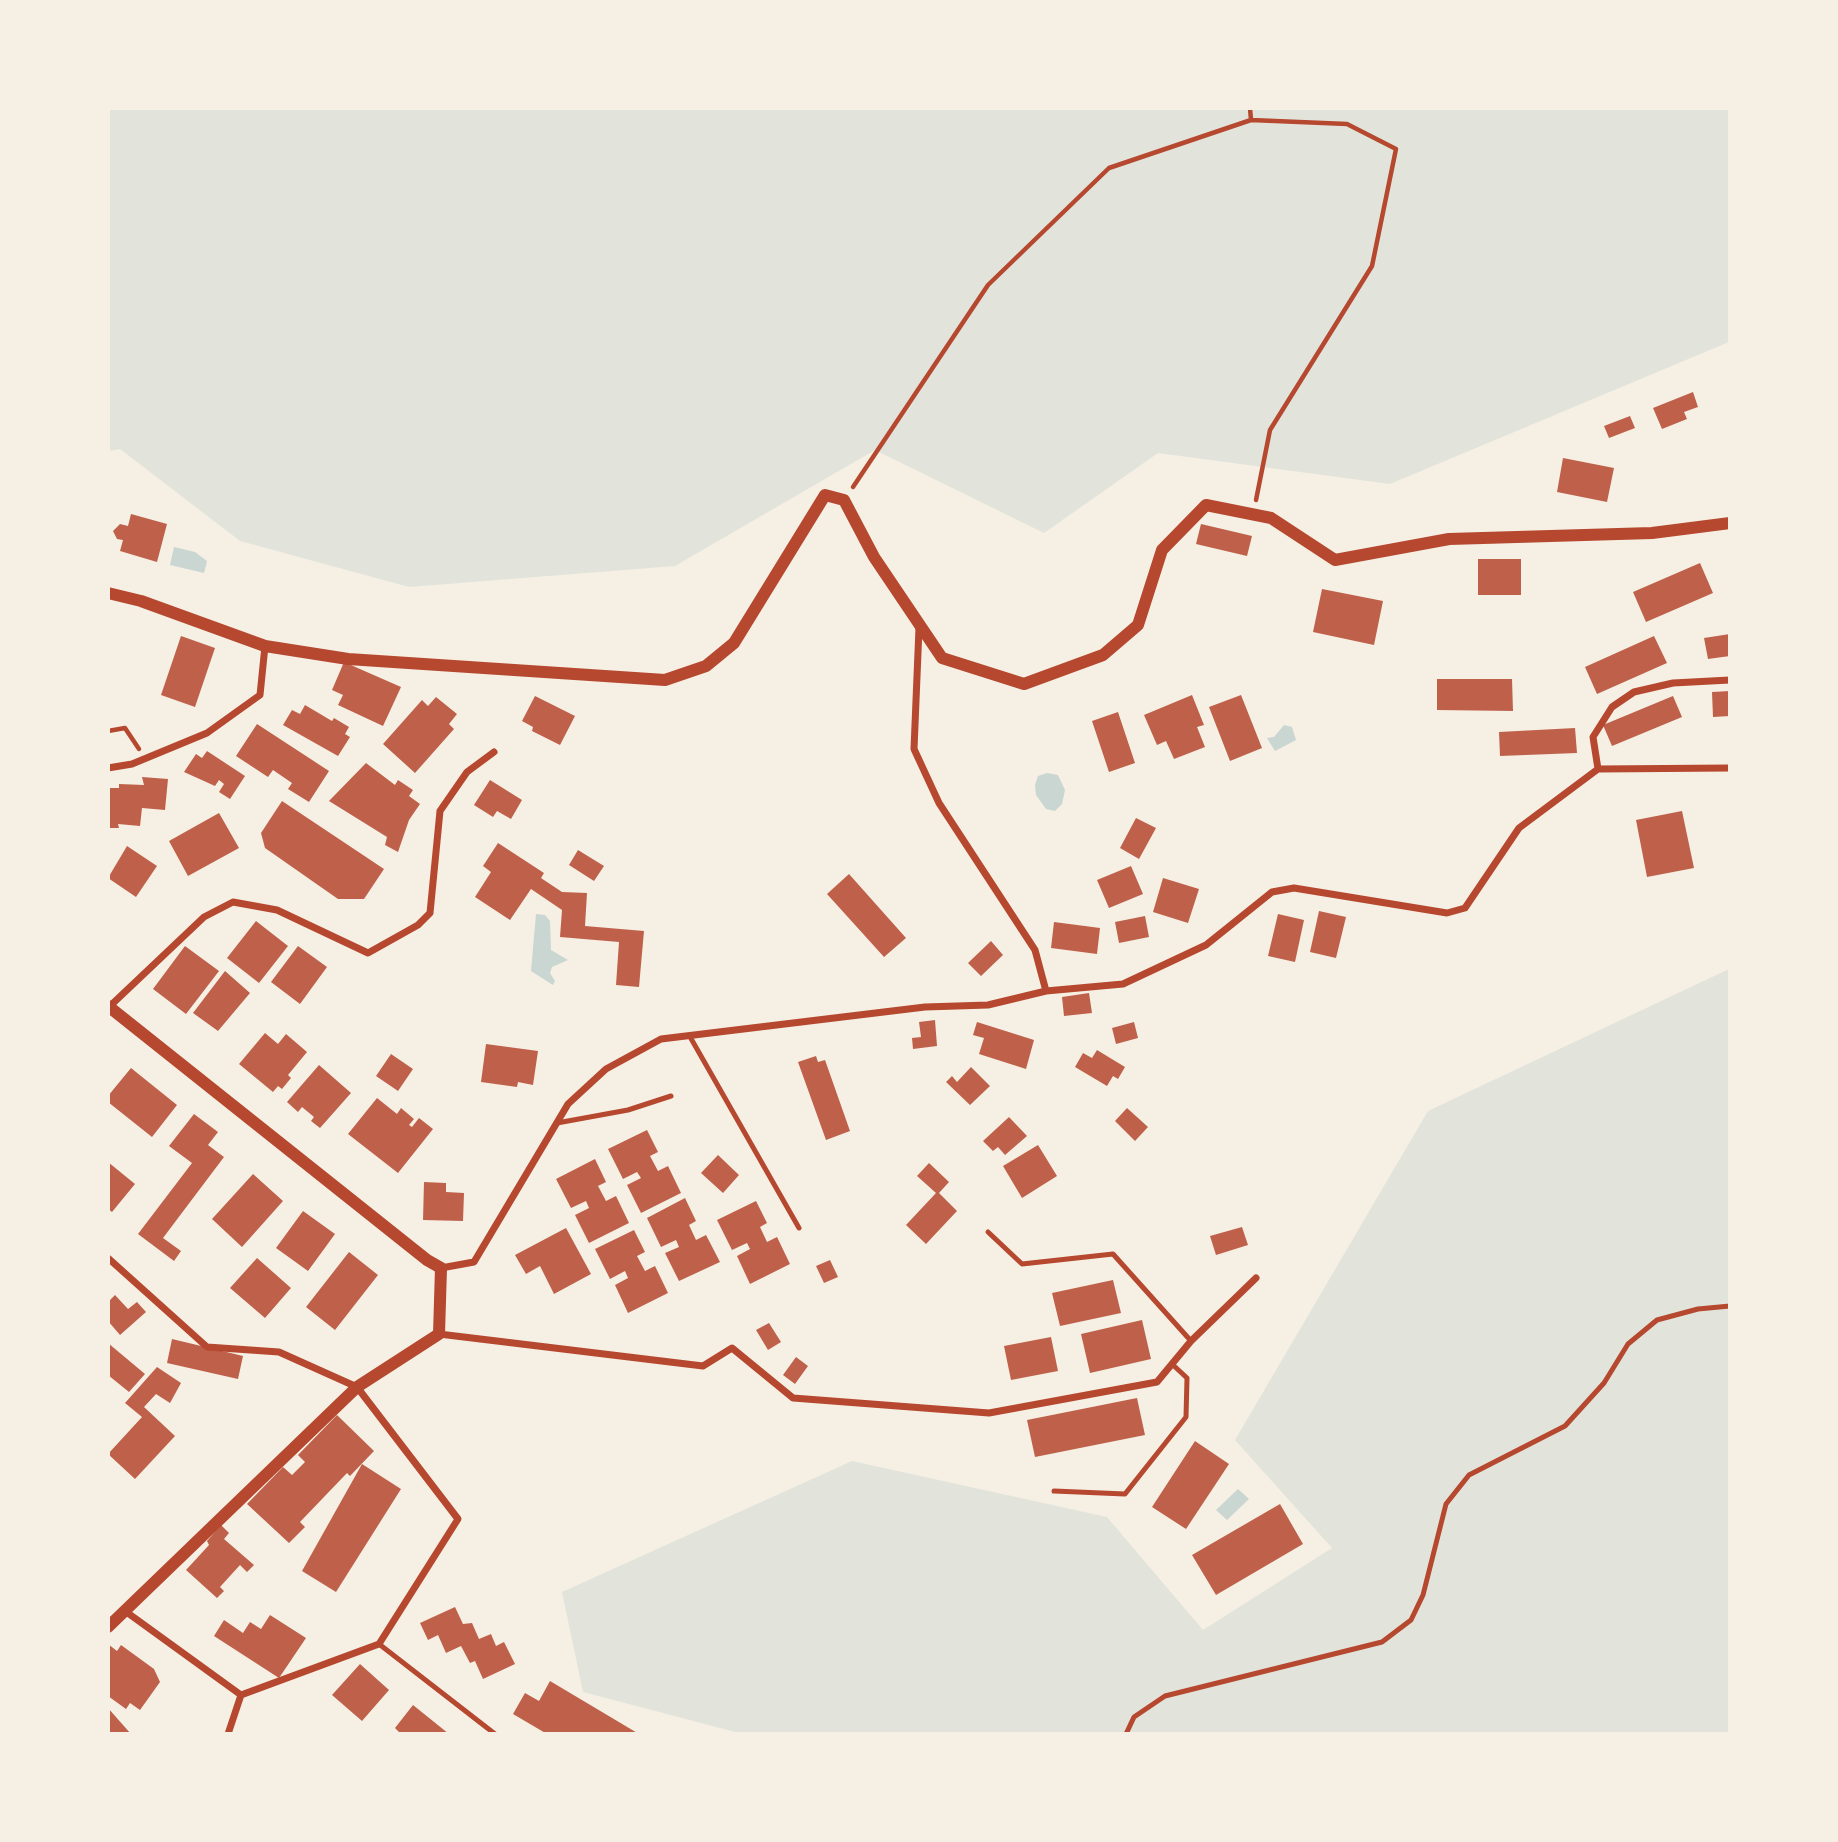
<!DOCTYPE html>
<style>
body{margin:0}
#map{position:relative;width:1838px;height:1842px;overflow:hidden;background:#f6efe4;font-family:Cabin,sans-serif}
canvas{display:block}
.frame{position:absolute;inset:0;border:110px solid #f6efe4;pointer-events:none}
</style>
<div id="map">
<canvas width="1838" height="1842"></canvas>
<div class="frame"></div>
</div>
<script>
const g = document.querySelector('canvas').getContext('2d');
g.lineJoin = 'round';
function paint(path, color) { g.fillStyle = color; g.fill(path, 'evenodd'); }
const toPath = rows => new Path2D(rows.map(r => 'M' + r).join(''));
function trace(path, color, width, dash) { g.strokeStyle = color; g.lineWidth = width; g.lineCap = dash ? 'butt' : 'round'; g.setLineDash(dash || []); g.stroke(path); }
paint(toPath([
 [109,109,1729,109,1729,342,1390,484,1158,453,1044,533,875,450,675,566,409,587,240,541,120,449,109,451],
 [1729,969,1729,1733,739,1733,583,1692,562,1592,852,1461,1107,1517,1203,1630,1332,1548,1235,1440,1428,1111]
]), '#e2e4dc');
paint(toPath([
 [174,547,195,552,207,561,204,573,170,565],
 [1284,725,1292,727,1296,740,1275,751,1267,738,1274,737],
 [1047,773,1058,775,1065,790,1062,804,1055,811,1046,809,1036,795,1035,785,1038,776],
 [536,914,545,915,550,921,551,950,568,960,552,967,550,973,555,981,553,985,531,971],
 [1238,1489,1249,1499,1227,1520,1216,1510]
]), '#c9d6d2');
paint(toPath([
 [1693,392,1698,407,1684,412,1687,419,1662,429,1653,408],
 [1630,416,1635,428,1609,438,1604,426],
 [1563,458,1614,468,1607,502,1557,492],
 [131,514,167,524,157,562,120,551,123,540,117,539,113,531,120,524,128,526],
 [1201,524,1252,536,1247,556,1196,544],
 [1478,559,1521,559,1521,595,1478,595],
 [1700,563,1713,593,1646,622,1633,592],
 [1322,589,1383,601,1374,645,1313,632],
 [1730,634,1730,656,1708,659,1704,638],
 [181,636,215,648,195,707,161,695],
 [1654,636,1667,663,1597,694,1585,667],
 [344,662,401,687,383,726,338,705,343,695,332,690],
 [1437,679,1512,679,1513,711,1437,710],
 [1730,691,1730,716,1713,717,1712,692],
 [1192,695,1204,725,1197,727,1205,747,1174,759,1166,741,1157,745,1144,715],
 [1241,695,1262,748,1230,761,1209,707],
 [535,696,575,716,560,745,532,731,533,727,522,721],
 [1673,696,1682,717,1612,746,1603,725],
 [436,697,457,714,449,724,454,729,415,773,383,744,422,700,428,706],
 [305,705,332,721,334,718,349,727,345,734,350,737,338,756,283,725,292,710,300,714],
 [1118,712,1135,763,1109,772,1092,721],
 [257,724,329,771,309,802,288,789,292,783,273,770,268,777,236,756],
 [1575,728,1577,753,1500,756,1499,732],
 [207,751,245,776,230,799,219,792,224,784,219,780,215,786,184,772,196,754,202,758],
 [366,763,395,785,398,780,413,790,409,796,420,804,409,820,398,852,385,845,387,837,329,801],
 [142,777,168,779,165,810,142,808,140,826,118,824,119,828,108,828,108,788,119,788,119,784,144,785],
 [490,780,522,800,511,819,497,811,493,817,474,805],
 [282,801,384,869,364,899,338,899,265,848,261,833],
 [1682,811,1694,868,1647,877,1636,820],
 [219,813,239,848,188,876,169,841],
 [1136,818,1156,828,1139,859,1120,848],
 [498,843,544,873,541,878,562,892,587,893,585,926,644,931,639,987,616,985,619,942,560,937,562,910,531,889,510,920,475,897,491,872,483,866],
 [127,846,157,866,136,897,108,878],
 [578,850,604,866,594,881,569,865],
 [1131,866,1143,894,1109,908,1097,880],
 [849,874,906,938,884,957,827,894],
 [1163,878,1199,889,1188,923,1153,912],
 [1319,911,1346,917,1336,958,1310,952],
 [1278,914,1304,920,1295,962,1268,956],
 [1145,916,1149,937,1119,943,1115,922],
 [256,921,288,946,259,983,227,958],
 [1054,922,1100,928,1097,954,1051,948],
 [991,941,1003,955,981,976,968,963],
 [185,946,219,971,186,1014,153,989],
 [298,946,327,967,300,1004,271,982],
 [225,971,250,993,218,1031,193,1013],
 [1089,993,1092,1013,1064,1016,1062,997],
 [935,1020,937,1046,913,1049,912,1038,921,1037,919,1022],
 [977,1022,1034,1040,1026,1069,979,1054,984,1038,973,1035],
 [1134,1022,1138,1038,1116,1044,1112,1028],
 [265,1033,278,1044,286,1034,307,1052,288,1075,291,1078,282,1089,278,1086,273,1092,239,1064],
 [486,1044,538,1051,533,1085,518,1082,517,1087,481,1082],
 [1097,1050,1125,1067,1118,1079,1113,1076,1107,1086,1075,1067,1083,1053,1092,1058],
 [391,1054,413,1069,398,1091,376,1076],
 [816,1056,818,1062,825,1060,850,1131,826,1140,798,1062],
 [319,1065,351,1093,320,1128,311,1121,314,1117,302,1107,298,1112,287,1102],
 [971,1067,990,1086,970,1105,946,1082,952,1076,957,1082],
 [131,1068,177,1105,152,1137,108,1102,108,1096],
 [377,1098,397,1114,401,1108,414,1119,409,1125,412,1127,419,1118,433,1129,398,1173,348,1134],
 [1127,1108,1148,1127,1135,1141,1115,1121],
 [194,1114,218,1132,208,1145,224,1157,163,1238,181,1251,174,1261,138,1234,192,1163,169,1146],
 [1009,1117,1027,1136,1005,1155,998,1147,993,1151,983,1141],
 [647,1130,658,1152,650,1156,658,1171,668,1166,681,1193,641,1213,627,1185,641,1178,637,1172,623,1179,608,1149],
 [1038,1145,1057,1176,1022,1198,1003,1166],
 [718,1155,739,1175,723,1193,701,1173],
 [595,1159,606,1182,598,1186,606,1201,616,1196,629,1223,589,1243,575,1215,589,1208,586,1201,571,1208,556,1179],
 [108,1162,135,1184,112,1212,108,1209],
 [929,1163,949,1182,939,1193,957,1211,926,1244,906,1225,936,1193,917,1176],
 [253,1174,283,1201,242,1247,212,1219],
 [424,1182,446,1183,446,1192,464,1193,463,1221,423,1220],
 [685,1198,696,1221,689,1225,696,1240,706,1235,720,1262,679,1281,665,1253,679,1247,676,1240,661,1247,647,1218],
 [756,1201,767,1223,760,1227,767,1242,777,1237,790,1264,750,1284,737,1256,750,1249,747,1243,732,1250,717,1220],
 [303,1211,335,1234,308,1271,276,1248],
 [1242,1227,1248,1245,1216,1255,1210,1236],
 [566,1228,591,1274,554,1294,540,1266,526,1274,515,1255],
 [634,1230,645,1252,637,1256,645,1271,655,1266,668,1293,628,1313,615,1285,628,1278,625,1271,610,1279,595,1249],
 [349,1252,378,1275,335,1330,306,1307],
 [257,1258,291,1288,265,1318,230,1288],
 [830,1260,838,1277,824,1283,816,1266],
 [1113,1280,1121,1313,1060,1326,1052,1293],
 [115,1295,128,1309,137,1302,146,1312,120,1335,108,1321,108,1302],
 [1142,1320,1151,1359,1090,1373,1081,1334],
 [769,1323,781,1342,768,1350,756,1330],
 [1051,1337,1058,1371,1011,1380,1004,1346],
 [172,1339,243,1356,238,1379,167,1363],
 [108,1343,145,1374,129,1392,108,1375],
 [796,1357,808,1366,795,1384,783,1375],
 [157,1367,181,1383,170,1403,156,1394,144,1407,175,1436,135,1479,108,1454,142,1417,125,1403],
 [1137,1398,1145,1435,1035,1457,1027,1420],
 [337,1415,374,1451,350,1476,347,1473,300,1522,305,1527,289,1543,247,1504,283,1467,292,1475,305,1462,298,1455],
 [1195,1441,1229,1464,1186,1529,1152,1507],
 [362,1464,401,1489,336,1592,302,1571],
 [1280,1504,1303,1544,1216,1595,1192,1555],
 [221,1525,229,1533,224,1539,254,1565,247,1572,240,1565,220,1587,224,1591,217,1598,186,1570,209,1545,207,1541],
 [455,1607,463,1624,472,1623,479,1639,491,1634,496,1646,504,1642,515,1664,483,1679,475,1661,470,1663,461,1646,446,1653,438,1635,428,1640,420,1623],
 [270,1615,306,1638,279,1678,214,1636,224,1620,243,1633,250,1622,261,1629],
 [108,1644,117,1651,121,1645,154,1669,160,1682,140,1710,130,1703,126,1709,108,1696],
 [360,1664,389,1690,362,1721,332,1695],
 [550,1681,639,1734,547,1734,513,1714,525,1693,539,1701],
 [413,1705,449,1734,401,1734,395,1728],
 [108,1708,131,1734,108,1734]
]), '#bf614a');
trace(toPath([
 [1251,120,1347,124,1396,149,1372,266,1270,430,1256,500],
 [853,487,988,285,1109,168,1251,120,1250,108],
 [108,731,125,728,139,749]
]), '#b5482f', 4.5);
trace(toPath([
 [689,1035,799,1228],
 [557,1123,628,1110,671,1096],
 [988,1232,1022,1264,1113,1254,1191,1341],
 [1054,1491,1125,1494,1186,1417,1187,1378,1172,1364],
 [379,1644,495,1734],
 [1126,1734,1134,1717,1165,1696,1382,1642,1411,1620,1423,1595,1446,1504,1469,1475,1565,1426,1604,1383,1628,1344,1657,1320,1698,1309,1730,1306]
]), '#b5482f', 5);
trace(toPath([
 [919,628,914,749,939,803,1035,950,1046,991],
 [108,768,132,764,207,733,260,695,265,646],
 [1598,769,1593,737,1612,707,1634,692,1673,683,1730,680],
 [109,1007,204,917,233,902,277,910,368,953,418,925,430,913,440,811,467,772,494,752],
 [108,1258,207,1347,279,1352,357,1387,458,1519,379,1644,241,1695,228,1734],
 [441,1268,474,1262,568,1104,606,1069,661,1039,925,1007,988,1005,1046,991,1123,984,1206,945,1272,892,1294,888,1447,913,1465,908,1519,828,1598,769,1730,768],
 [439,1334,703,1366,732,1348,793,1398,989,1413,1157,1382,1191,1341,1256,1278],
 [125,1611,241,1695]
]), '#b5482f', 7);
trace(toPath([
 [108,593,141,601,265,646,348,659,665,680,706,666,734,643,825,495,844,500,874,557,942,658,1024,684,1103,655,1138,625,1162,550,1206,505,1271,518,1335,560,1449,539,1652,533,1730,523],
 [108,1006,427,1260,441,1268,439,1334,357,1387,108,1627]
]), '#b5482f', 12);
</script>
